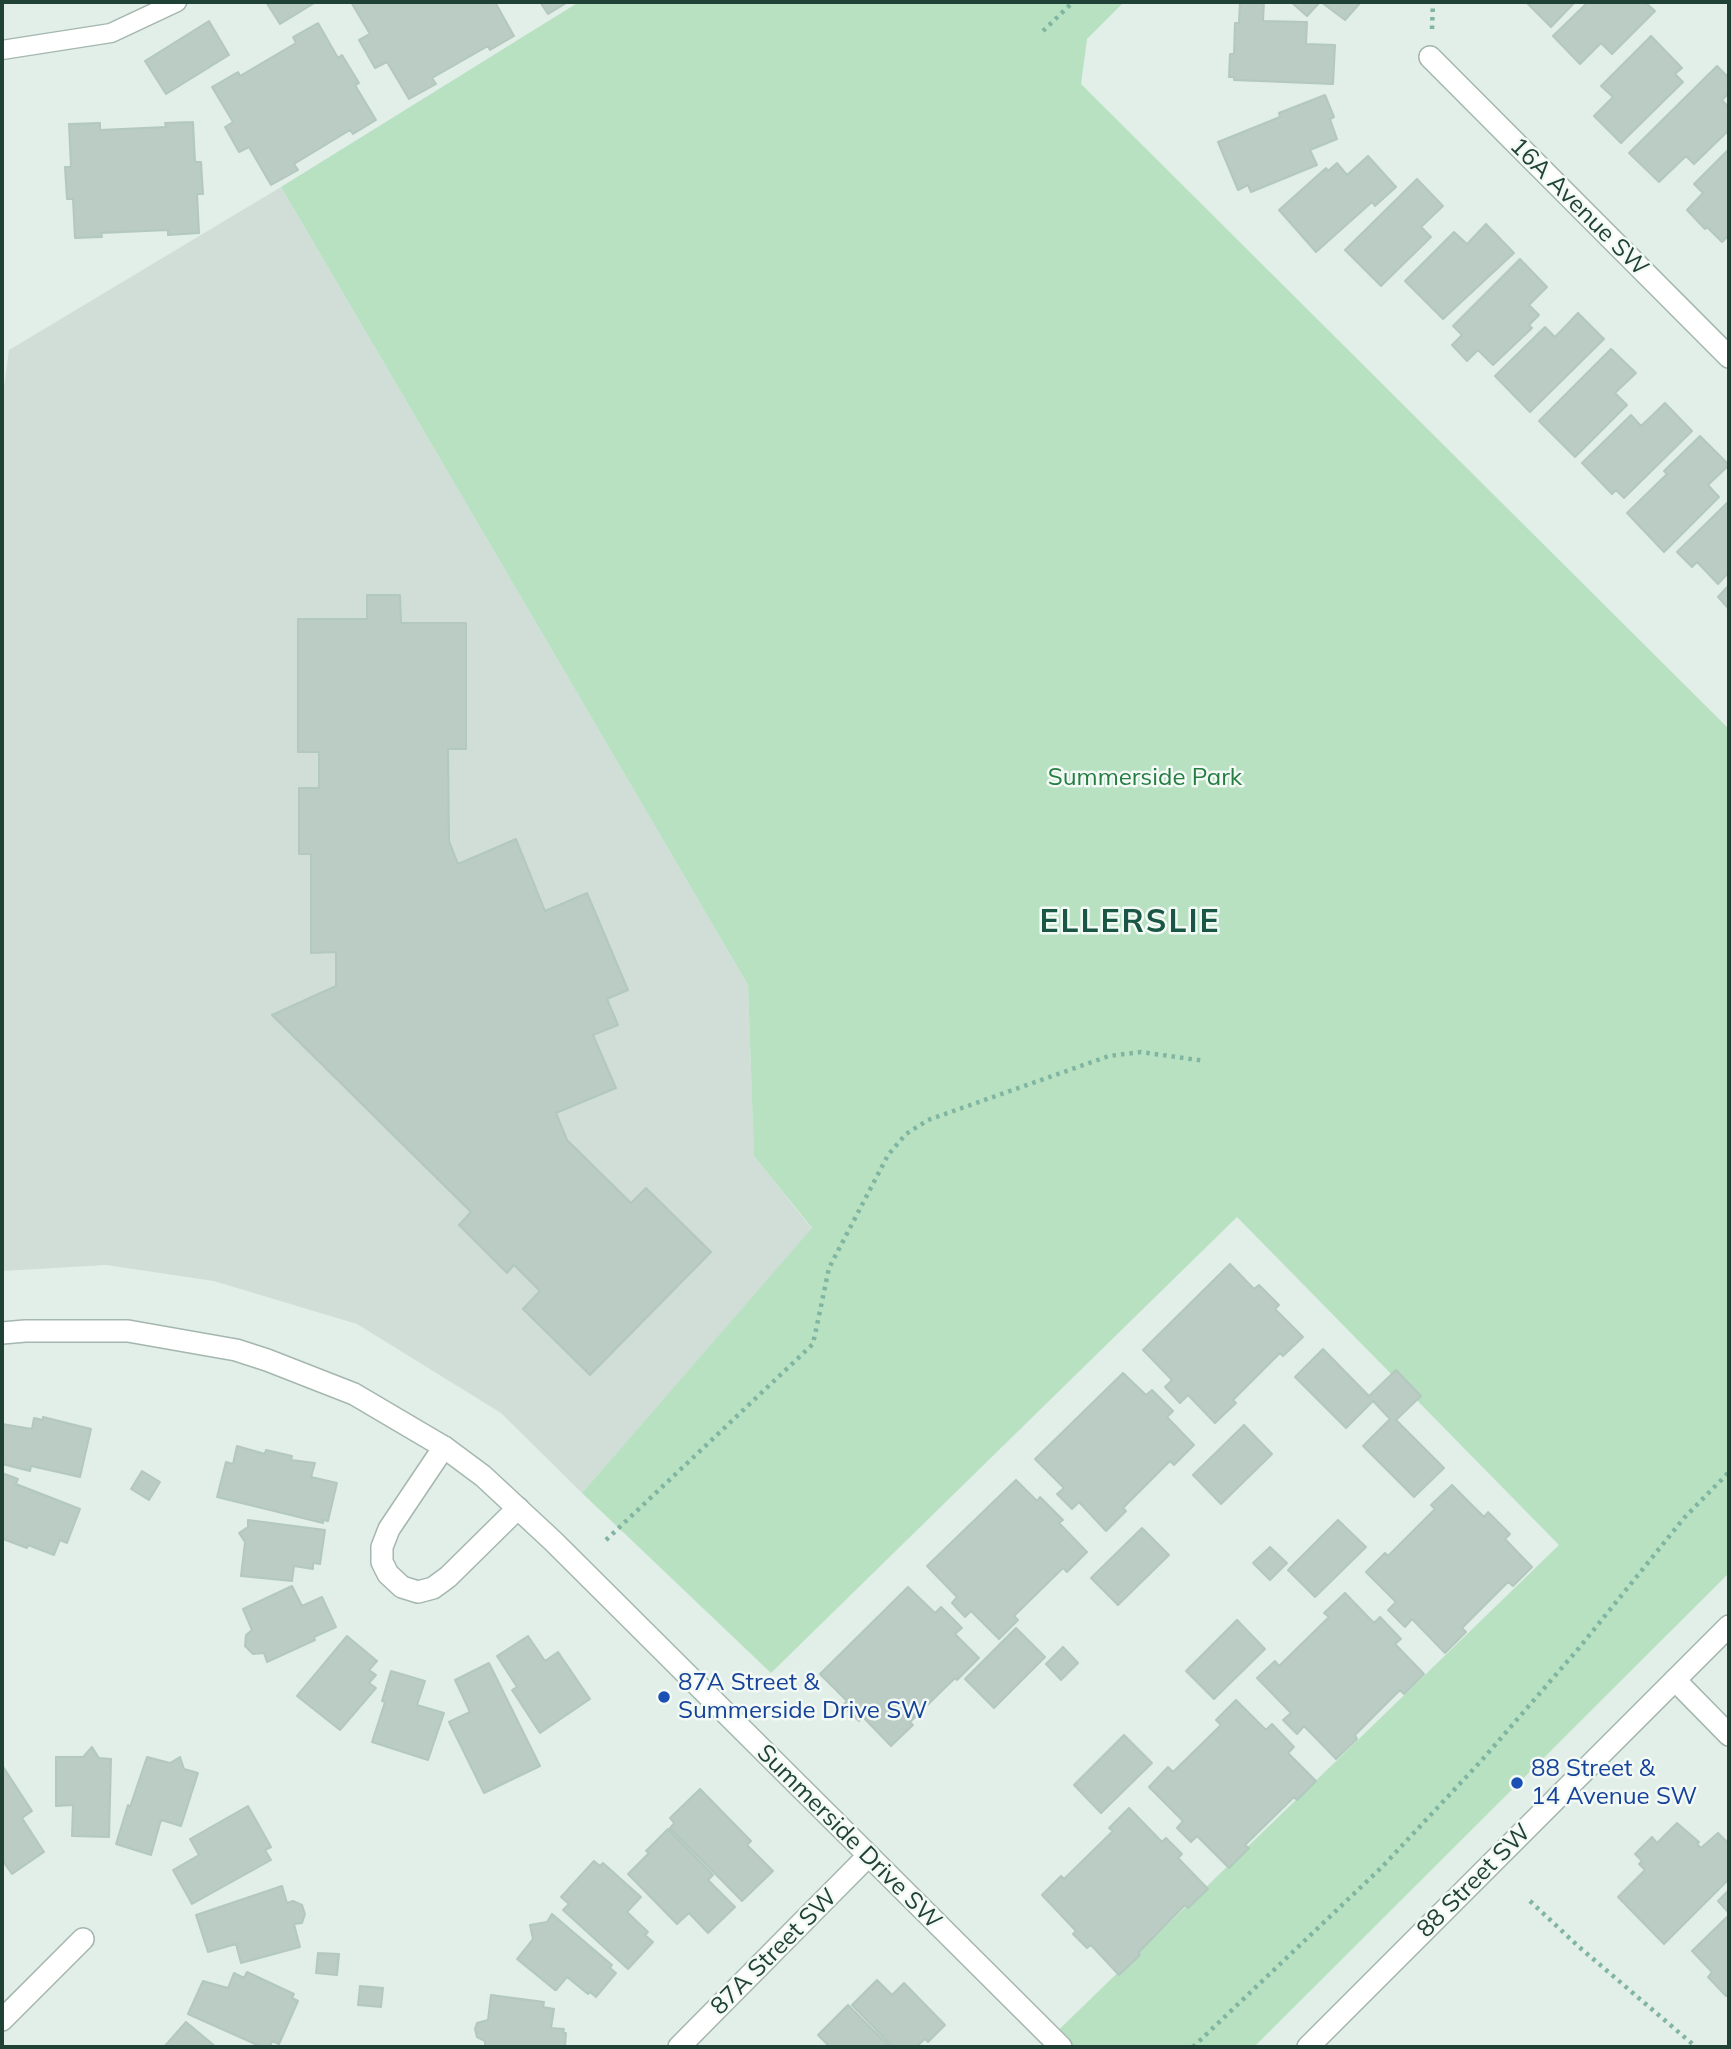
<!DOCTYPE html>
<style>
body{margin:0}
#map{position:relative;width:1731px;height:2049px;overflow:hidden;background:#e2eee8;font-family:Mulish,sans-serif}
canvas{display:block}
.frame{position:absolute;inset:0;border:4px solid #204136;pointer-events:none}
</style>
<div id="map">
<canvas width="1731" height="2049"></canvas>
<div class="frame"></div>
</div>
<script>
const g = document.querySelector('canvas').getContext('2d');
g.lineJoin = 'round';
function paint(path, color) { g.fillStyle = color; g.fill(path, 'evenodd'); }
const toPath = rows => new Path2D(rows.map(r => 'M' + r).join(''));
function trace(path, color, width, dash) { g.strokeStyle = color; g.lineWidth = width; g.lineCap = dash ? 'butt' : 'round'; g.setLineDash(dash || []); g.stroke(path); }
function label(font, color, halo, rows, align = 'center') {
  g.font = font + ' Mulish,sans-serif'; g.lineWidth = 5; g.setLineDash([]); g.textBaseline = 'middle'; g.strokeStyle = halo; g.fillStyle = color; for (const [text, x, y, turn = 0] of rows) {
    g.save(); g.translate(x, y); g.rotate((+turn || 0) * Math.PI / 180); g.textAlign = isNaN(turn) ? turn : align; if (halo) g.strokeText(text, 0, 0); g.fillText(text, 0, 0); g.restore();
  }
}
paint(toPath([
 [281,187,748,985,754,1156,812,1229,582,1493,501,1413,357,1324,214,1281,106,1265,2,1271,2,402,9,350]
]), '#d0ded7');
paint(toPath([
 [579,2,1124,2,1087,39,1081,84,1729,729,1729,1573,1254,2047,1041,2047,1559,1545,1237,1217,771,1673,582,1493,812,1228,754,1156,748,985,281,187]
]), '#b8e1c1');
const building = toPath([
 [266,2,316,2,280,24,266,2],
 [351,2,495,2,514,36,490,50,488,46,432,78,436,84,409,99,387,62,375,68,359,40,370,34,351,2],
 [540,2,568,2,548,14,540,2],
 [1240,2,1264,2,1263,21,1307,22,1306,44,1335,45,1333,84,1234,80,1234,77,1229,77,1230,54,1234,54,1235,23,1239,23,1240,2],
 [1291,2,1320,2,1307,16,1291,2],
 [1321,2,1361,2,1345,20,1321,2],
 [1526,2,1575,2,1551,27,1526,2],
 [1588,2,1645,2,1655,11,1612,54,1601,43,1580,64,1553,36,1588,2],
 [209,21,229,55,166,94,145,61,209,21],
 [318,23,338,58,342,55,359,83,355,85,376,120,353,134,350,130,294,164,298,170,271,185,249,147,239,152,225,127,233,122,212,87,238,72,240,76,296,43,293,37,318,23],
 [1651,36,1682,68,1675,74,1683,82,1621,143,1594,116,1613,97,1601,86,1651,36],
 [1717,66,1729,78,1729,93,1722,100,1729,108,1729,130,1694,164,1686,156,1659,182,1629,153,1717,66],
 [1325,95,1334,117,1330,119,1337,139,1310,150,1317,165,1251,192,1248,185,1238,190,1218,142,1280,117,1279,113,1325,95],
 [193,122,195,162,201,162,203,194,197,194,199,233,168,235,168,230,101,233,102,237,75,238,73,199,67,199,65,167,71,167,69,124,100,123,100,130,166,127,165,123,193,122],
 [1729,149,1729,235,1722,242,1707,227,1705,229,1687,210,1703,193,1694,184,1729,149],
 [1368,156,1396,187,1375,206,1372,202,1316,252,1279,210,1326,168,1328,171,1337,163,1347,175,1368,156],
 [1417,179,1443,206,1421,227,1431,237,1381,286,1345,250,1417,179],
 [1486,224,1514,253,1443,319,1405,281,1454,232,1467,244,1486,224],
 [1520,259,1547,287,1529,305,1539,315,1529,325,1532,328,1493,365,1478,350,1467,361,1452,345,1462,335,1453,326,1520,259],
 [1578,313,1604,339,1530,412,1495,376,1545,327,1555,337,1578,313],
 [1611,349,1636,373,1615,393,1627,405,1575,457,1539,421,1611,349],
 [1665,403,1692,431,1624,498,1616,490,1612,494,1582,463,1631,415,1641,426,1665,403],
 [1700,436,1729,465,1708,485,1719,497,1664,552,1627,513,1667,474,1664,471,1700,436],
 [1728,502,1729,572,1718,584,1697,562,1692,567,1677,552,1728,502],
 [1729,585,1729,609,1718,597,1729,585],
 [367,595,400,595,401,623,466,623,466,749,448,749,449,841,458,864,516,839,545,911,587,893,628,990,607,999,618,1025,593,1035,616,1088,556,1113,567,1140,631,1203,646,1188,711,1252,590,1375,523,1309,540,1291,514,1265,507,1273,459,1225,471,1212,272,1015,336,986,336,952,311,953,311,854,299,854,299,788,319,788,319,752,298,752,298,619,367,619,367,595],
 [1230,1264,1254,1289,1259,1285,1279,1305,1275,1309,1303,1337,1283,1356,1280,1353,1233,1400,1236,1403,1215,1423,1188,1395,1180,1403,1165,1387,1172,1380,1143,1350,1230,1264],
 [1323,1349,1369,1396,1396,1370,1421,1396,1396,1420,1444,1468,1414,1497,1363,1446,1390,1419,1373,1401,1346,1428,1295,1377,1323,1349],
 [1123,1373,1146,1395,1152,1390,1173,1411,1167,1417,1194,1445,1174,1465,1170,1461,1123,1508,1126,1511,1106,1531,1079,1502,1072,1509,1057,1494,1064,1488,1035,1459,1123,1373],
 [43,1417,91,1429,80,1477,31,1466,30,1471,2,1464,2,1424,32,1429,34,1418,43,1420,43,1417],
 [1244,1425,1272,1454,1221,1504,1193,1475,1244,1425],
 [237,1446,265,1454,266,1450,292,1456,291,1460,315,1463,311,1477,337,1483,328,1521,323,1520,323,1523,217,1497,226,1462,233,1464,237,1446],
 [142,1471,160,1482,149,1500,131,1489,142,1471],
 [2,1473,18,1479,16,1484,80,1509,67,1543,60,1540,54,1555,28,1545,27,1548,3,1539,2,1473],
 [1016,1480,1037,1501,1040,1497,1063,1520,1059,1523,1087,1552,1067,1572,1063,1568,1014,1616,1018,1620,999,1639,971,1611,965,1617,952,1603,957,1597,927,1566,1016,1480],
 [1452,1485,1484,1517,1488,1512,1510,1534,1505,1539,1532,1567,1513,1586,1508,1582,1462,1628,1466,1632,1445,1653,1412,1619,1405,1627,1388,1610,1396,1602,1366,1572,1385,1553,1388,1556,1435,1509,1431,1505,1452,1485],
 [248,1520,325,1530,320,1564,313,1563,313,1569,294,1566,292,1581,241,1576,245,1542,239,1533,248,1527,248,1520],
 [1338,1520,1366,1547,1315,1597,1288,1570,1338,1520],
 [1142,1528,1169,1555,1118,1605,1091,1578,1142,1528],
 [1270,1547,1287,1563,1270,1580,1253,1563,1270,1547],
 [292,1586,302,1606,322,1597,336,1627,314,1637,315,1640,267,1662,264,1653,253,1654,245,1646,246,1635,252,1630,243,1609,292,1586],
 [908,1587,935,1613,941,1607,962,1628,955,1634,979,1658,957,1680,955,1678,910,1722,913,1725,891,1746,863,1717,859,1721,843,1705,847,1701,820,1674,908,1587],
 [1345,1593,1374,1623,1380,1617,1401,1639,1395,1644,1424,1674,1404,1694,1400,1690,1355,1735,1357,1739,1336,1759,1304,1726,1297,1734,1283,1720,1291,1713,1257,1678,1275,1661,1279,1666,1329,1617,1324,1613,1345,1593],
 [1237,1620,1265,1649,1214,1699,1186,1671,1237,1620],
 [1016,1628,1045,1657,994,1708,965,1679,1016,1628],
 [347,1636,377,1661,369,1670,376,1675,369,1683,376,1688,340,1730,297,1696,347,1636],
 [528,1636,545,1661,558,1652,590,1699,540,1733,512,1690,517,1687,497,1656,528,1636],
 [1063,1647,1078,1663,1061,1680,1046,1664,1063,1647],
 [489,1663,540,1766,484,1793,449,1722,470,1712,455,1680,489,1663],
 [391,1671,425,1681,417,1705,444,1713,428,1760,372,1742,385,1702,382,1701,391,1671],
 [1236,1700,1266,1730,1272,1724,1294,1747,1288,1753,1316,1781,1297,1800,1294,1797,1245,1845,1249,1848,1229,1868,1197,1836,1191,1842,1177,1828,1183,1821,1149,1787,1168,1767,1173,1772,1221,1725,1216,1720,1236,1700],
 [1124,1735,1152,1763,1101,1813,1074,1785,1124,1735],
 [92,1747,99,1758,111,1759,109,1837,72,1836,73,1805,56,1806,56,1757,83,1757,92,1747],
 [147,1757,170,1763,180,1757,184,1769,198,1773,181,1826,161,1820,151,1855,116,1844,128,1805,130,1807,147,1757],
 [2,1765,32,1811,22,1818,44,1852,12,1874,2,1860,2,1765],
 [700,1789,751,1841,747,1845,773,1871,742,1901,670,1828,674,1823,670,1818,700,1789],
 [248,1806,271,1847,265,1850,271,1860,192,1904,173,1870,199,1855,190,1839,248,1806],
 [1129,1808,1162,1842,1166,1838,1182,1854,1178,1858,1208,1889,1188,1908,1185,1905,1138,1953,1140,1955,1119,1975,1091,1945,1087,1948,1073,1934,1076,1931,1042,1895,1061,1876,1064,1879,1113,1831,1109,1828,1129,1808],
 [1677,1823,1699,1842,1697,1844,1701,1848,1718,1833,1729,1844,1729,1879,1664,1944,1618,1897,1645,1870,1639,1864,1642,1861,1635,1854,1652,1837,1657,1843,1677,1823],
 [668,1829,713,1875,708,1880,735,1907,708,1933,689,1913,677,1924,628,1874,649,1853,646,1851,668,1829],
 [594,1861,600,1866,603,1863,641,1897,627,1912,648,1932,645,1935,653,1942,628,1969,563,1910,569,1904,561,1897,594,1861],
 [282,1886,287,1903,293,1901,302,1905,305,1914,302,1923,294,1924,300,1947,241,1963,236,1944,208,1952,196,1915,282,1886],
 [1729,1890,1729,1913,1718,1901,1729,1890],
 [552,1914,612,1965,610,1968,616,1973,596,1997,590,1992,588,1994,567,1977,556,1990,555,1990,517,1959,533,1939,530,1925,547,1922,552,1914],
 [1729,1915,1729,1993,1726,1996,1708,1977,1712,1972,1692,1951,1729,1915],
 [318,1953,339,1954,337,1975,316,1973,318,1953],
 [247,1972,294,1994,292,1998,298,2001,279,2044,272,2041,270,2047,262,2047,188,2014,203,1981,228,1988,234,1973,244,1978,247,1972],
 [877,1980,892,1995,904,1983,945,2025,928,2042,925,2039,916,2047,893,2047,852,2005,877,1980],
 [360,1986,383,1988,381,2007,358,2005,360,1986],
 [491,1995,544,2002,543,2007,554,2009,551,2028,564,2029,563,2033,566,2033,565,2047,485,2047,485,2041,477,2037,475,2029,477,2023,488,2020,491,1995],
 [848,2005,890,2047,830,2047,818,2035,848,2005],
 [186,2022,216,2047,164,2047,186,2022]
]);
paint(building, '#baccc3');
trace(building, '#b3c8be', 2);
const service = toPath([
 [2,50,111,33,177,2]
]);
const minor = toPath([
 [1430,57,1729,357],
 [444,1447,389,1529,382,1547,382,1562,388,1574,402,1587,418,1592,433,1588,448,1577,518,1508],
 [1675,1680,1729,1735],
 [2,2020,83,1939],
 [679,2047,868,1856]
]);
const tertiary = toPath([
 [2,1333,25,1331,128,1331,236,1350,267,1360,354,1394,444,1447,483,1476,553,1541,1061,2047],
 [1308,2047,1729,1626]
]);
trace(service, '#a4b7af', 21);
trace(minor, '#a4b7af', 24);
trace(tertiary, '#a4b7af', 24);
trace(toPath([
 [1432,29,1433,2],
 [1043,31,1073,2],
 [606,1540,813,1344,829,1268,888,1155,906,1134,928,1120,1109,1056,1141,1052,1205,1061],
 [1530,1901,1578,1946,1696,2047],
 [1193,2047,1382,1867,1482,1760,1579,1648,1684,1518,1729,1472]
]), '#7fb5a1', 4.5, [3.5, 5]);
trace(service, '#fff', 18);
trace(minor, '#fff', 21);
trace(tertiary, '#fff', 21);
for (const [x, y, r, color] of [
 [664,1697,7,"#1a4fb4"],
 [1517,1783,7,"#1a4fb4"]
]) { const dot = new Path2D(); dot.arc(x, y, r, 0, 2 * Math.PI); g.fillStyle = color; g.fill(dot); trace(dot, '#f3faf6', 2.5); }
label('24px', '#204136', '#f3faf6', [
 ["16A Avenue SW",1579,207,45],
 ["Summerside Drive SW",849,1837,45],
 ["88 Street SW",1474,1881,-45],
 ["87A Street SW",774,1952,-45]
]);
label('24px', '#257d42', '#f3faf6', [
 ["Summerside Park",1145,778]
]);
label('24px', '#164399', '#f3faf6', [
 ["87A Street &",678,1683],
 ["Summerside Drive SW",678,1711],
 ["88 Street &",1531,1769],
 ["14 Avenue SW",1531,1797]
], 'left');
g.letterSpacing = '2px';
label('bold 32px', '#195643', '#f3faf6', [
 ["ELLERSLIE",1130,922]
]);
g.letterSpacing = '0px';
</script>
